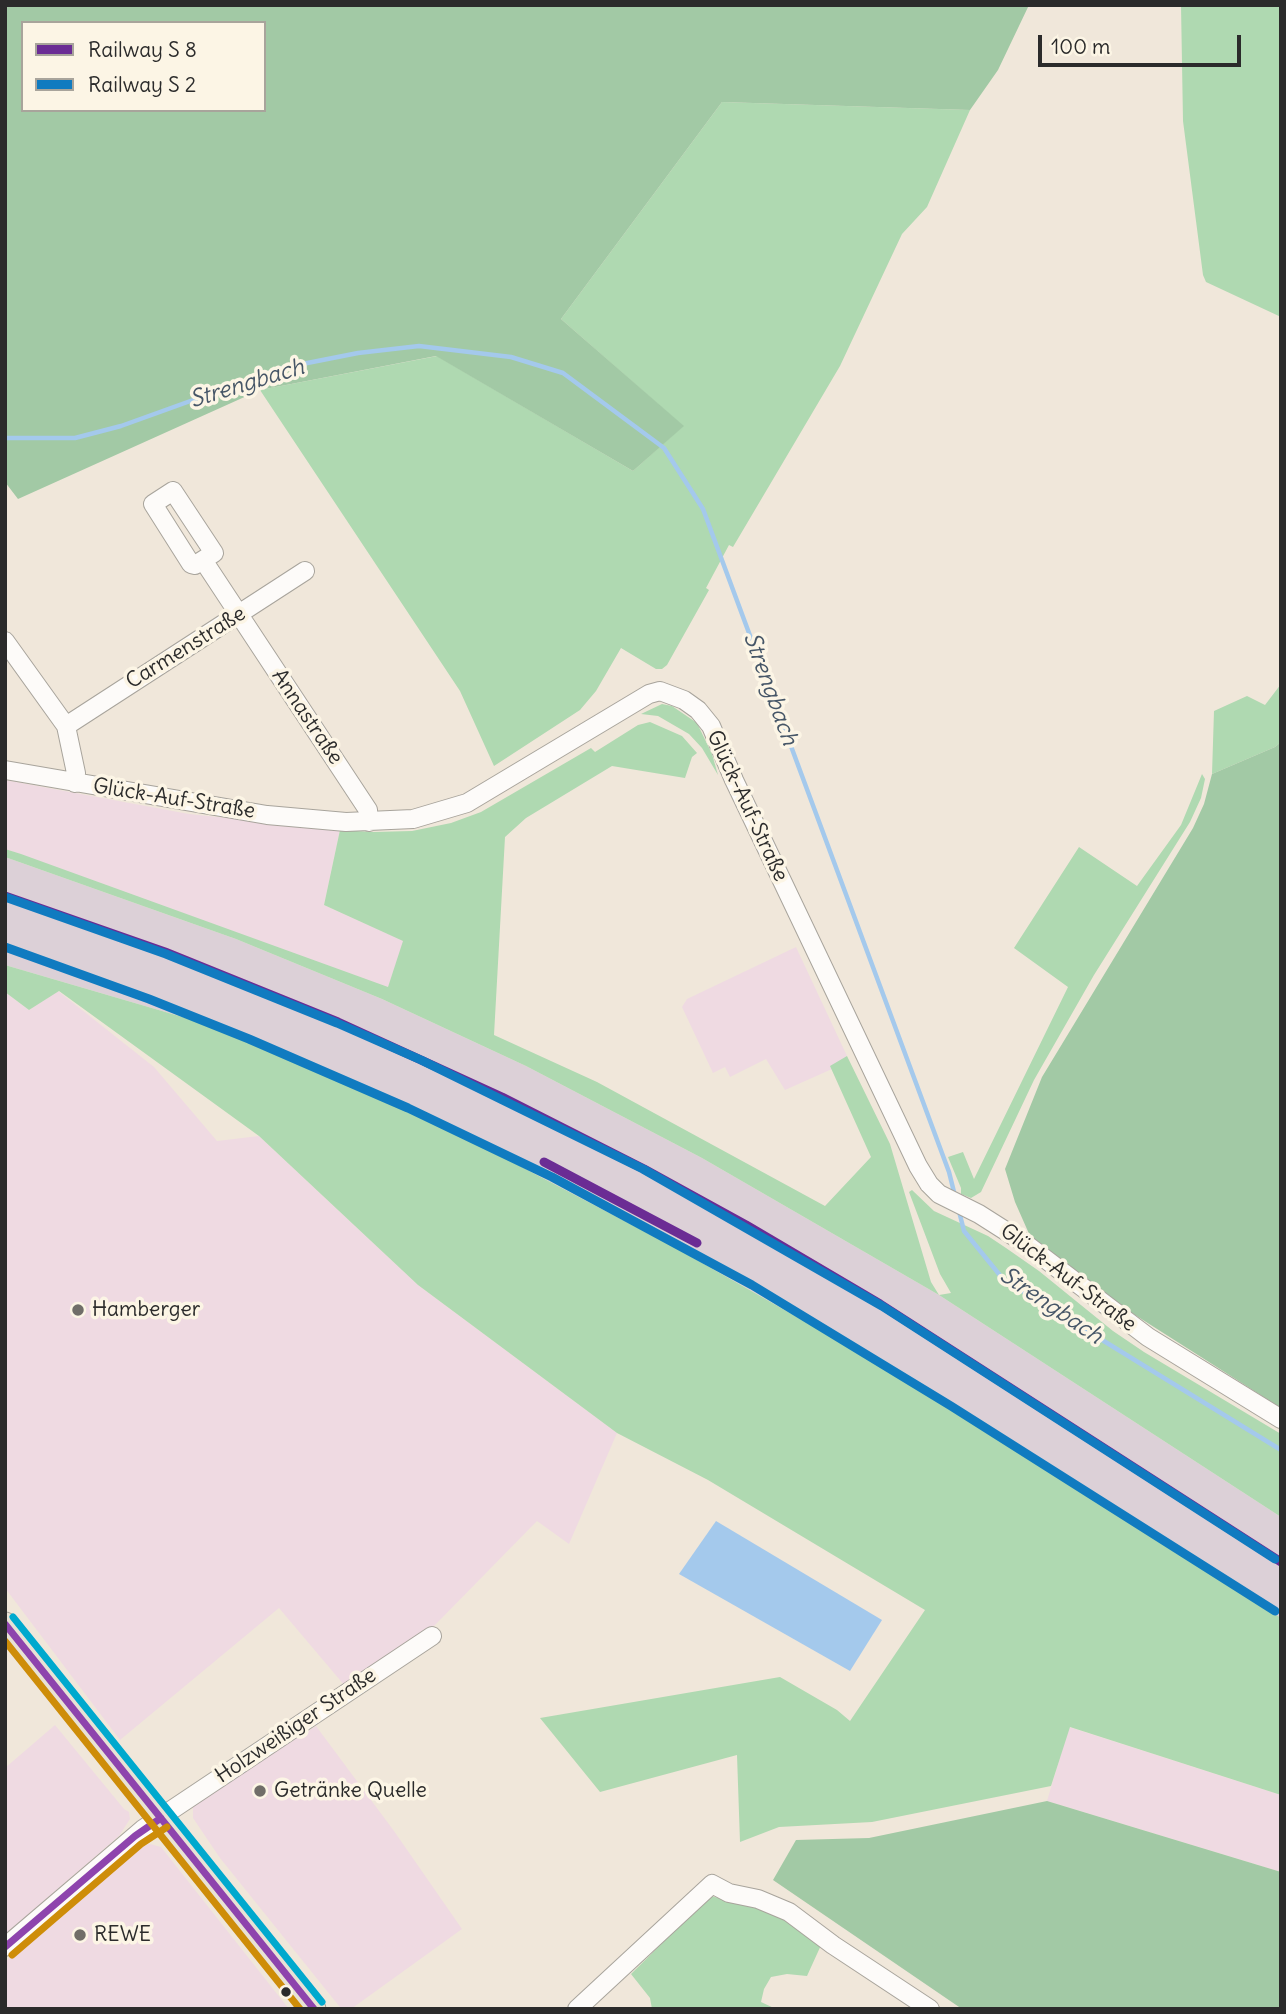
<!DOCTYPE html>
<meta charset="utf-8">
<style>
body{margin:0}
#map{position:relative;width:1286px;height:2014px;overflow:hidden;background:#f0e7da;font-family:Delius,sans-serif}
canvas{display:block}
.frame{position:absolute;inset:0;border:7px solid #2b2b2b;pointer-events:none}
.legend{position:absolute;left:21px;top:21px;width:245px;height:91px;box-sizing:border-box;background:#fcf5e5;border:2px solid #a8a49b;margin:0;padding:9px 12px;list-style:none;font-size:21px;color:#2b2b2b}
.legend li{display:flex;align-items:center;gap:14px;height:35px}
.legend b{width:35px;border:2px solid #a8a49b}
.scale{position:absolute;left:1038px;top:35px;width:203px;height:32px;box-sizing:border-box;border:4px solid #2b2b2b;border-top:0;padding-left:9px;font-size:21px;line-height:24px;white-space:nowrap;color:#2b2b2b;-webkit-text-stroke:5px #fcf5e5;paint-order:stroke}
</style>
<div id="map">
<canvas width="1286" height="2014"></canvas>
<div class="frame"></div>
<ul class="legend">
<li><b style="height:9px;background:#6b2c94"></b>Railway S 8</li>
<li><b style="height:9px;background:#107bc0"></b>Railway S 2</li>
</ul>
<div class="scale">100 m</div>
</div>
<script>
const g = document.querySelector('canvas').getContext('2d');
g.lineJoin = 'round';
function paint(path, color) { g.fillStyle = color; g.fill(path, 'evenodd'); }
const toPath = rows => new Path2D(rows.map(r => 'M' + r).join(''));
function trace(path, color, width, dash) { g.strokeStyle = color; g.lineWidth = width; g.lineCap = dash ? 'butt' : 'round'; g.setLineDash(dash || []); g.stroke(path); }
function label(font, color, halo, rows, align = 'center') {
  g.font = font + ' Delius,sans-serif'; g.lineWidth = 7; g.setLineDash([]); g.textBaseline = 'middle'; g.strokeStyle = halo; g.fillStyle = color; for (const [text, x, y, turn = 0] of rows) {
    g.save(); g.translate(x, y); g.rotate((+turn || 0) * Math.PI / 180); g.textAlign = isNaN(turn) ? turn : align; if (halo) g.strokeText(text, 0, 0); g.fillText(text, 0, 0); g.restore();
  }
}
paint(toPath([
 [5,780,189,814,340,830,324,905,404,941,388,988,5,849],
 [796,947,847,1056,832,1069,785,1090,766,1059,730,1077,725,1067,713,1073,682,1007,687,999],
 [58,991,154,1067,217,1141,259,1136,418,1285,617,1433,569,1544,537,1521,435,1625,345,1686,279,1608,120,1740,5,1588,5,992,29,1010],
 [55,1725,124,1809,129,1812,130,1819,119,1836,5,1935,5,1768],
 [316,1726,394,1831,462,1929,351,2009,342,2009,339,2006,220,1858,193,1818,193,1804],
 [1069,1727,1281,1795,1281,1872,1047,1801],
 [150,1844,161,1847,289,2009,5,2009,5,1962,139,1847]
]), '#efdae2');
paint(toPath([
 [5,857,236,939,382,999,526,1066,702,1158,939,1295,1281,1517,1281,1619,909,1381,676,1248,495,1153,404,1109,203,1023,5,965]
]), '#dcd0d7');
paint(toPath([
 [1181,5,1281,5,1281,317,1206,282,1203,275,1183,121],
 [722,102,970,110,927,207,902,234,840,366,733,547,729,545,706,588,709,590,667,665,662,669,656,669,621,648,596,691,580,710,494,766,460,691,260,390,437,356,633,471,683,426,561,319],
 [1281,684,1281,742,1275,747,1212,774,1214,711,1247,696,1265,705],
 [662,704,672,706,697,723,712,754,718,775,702,748,689,734,658,716,641,714],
 [650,722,682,736,697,753,692,757,685,778,612,766,526,818,505,837,494,1035,597,1082,825,1206,871,1157,830,1066,847,1056,890,1144,931,1282,939,1295,951,1293,940,1274,909,1192,912,1190,934,1211,988,1236,1006,1248,1039,1271,1113,1331,1144,1352,1281,1434,1281,1517,939,1295,702,1158,526,1066,382,999,236,939,5,857,5,849,21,854,388,987,403,941,324,905,340,830,373,832,412,831,451,823,481,812,591,748,595,752,638,725],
 [1202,774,1205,779,1201,798,1190,822,1094,975,1034,1080,981,1192,971,1198,961,1194,961,1188,948,1157,963,1152,974,1179,1068,987,1014,948,1079,847,1137,886,1181,825],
 [5,965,203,1023,404,1109,495,1153,676,1248,909,1381,1281,1618,1281,1795,1070,1727,1051,1786,872,1822,779,1827,740,1842,737,1755,600,1792,540,1718,780,1677,837,1710,850,1721,925,1610,708,1480,617,1433,418,1285,259,1136,59,991,29,1010,5,992],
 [710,1896,746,1904,781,1917,822,1943,807,1976,787,1974,771,1977,764,1989,761,2002,776,2009,652,2009,650,1998,631,1974]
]), '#afd9b1');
paint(toPath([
 [5,5,1029,5,998,70,970,110,722,102,561,319,684,426,633,471,436,356,260,390,18,499,5,482],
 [23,23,264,23,264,110,23,110],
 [1281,742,1281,1408,1110,1299,1030,1236,1015,1202,1005,1169,1042,1077,1193,828,1204,804,1212,774,1275,747],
 [1047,1801,1281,1872,1281,2009,962,2009,773,1880,796,1840,869,1838]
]), '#a2c9a5');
paint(toPath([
 [716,1521,882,1620,850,1671,679,1574]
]), '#a4c9ec');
trace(toPath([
 [5,438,75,438,121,426,282,368,358,353,419,346,511,357,563,373,664,448,703,509,949,1172,955,1196],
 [959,1211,964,1231,1003,1279,1281,1450]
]), '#a4c9ec', 4.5);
const minor = toPath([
 [173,491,214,553,195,565,191,564,153,504,173,491],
 [203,560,368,810,369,822],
 [5,641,66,726,76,773,75,783],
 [66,726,305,571],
 [5,770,267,815,346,822,413,819,467,803,649,694,660,691,684,700,698,710,711,726,734,780,918,1166,929,1184,939,1194,979,1214,1023,1242,1148,1337,1281,1419],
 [5,1947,143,1829,432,1636],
 [577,2009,712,1884,729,1893,758,1899,789,1912,833,1945,930,2009]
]);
const major = toPath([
 [5,1624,314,2009]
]);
trace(minor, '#a8a49c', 20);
trace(major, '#a8a49c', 25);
trace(minor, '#fdfbf9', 18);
trace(major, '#e8e2d5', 23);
trace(toPath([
 [5,1624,314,2009],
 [5,1947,135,1836,161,1818]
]), '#8e44ad', 7);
trace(toPath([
 [5,1641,300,2009],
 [12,1955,141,1844,167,1827]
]), '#ce8d09', 7);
trace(toPath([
 [13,1617,322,2002]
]), '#00a9ce', 7);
trace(toPath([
 [5,896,165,952,338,1022,502,1097,644,1169,746,1225,880,1304,1281,1562],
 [544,1162,697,1243]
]), '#6b2c94', 9);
trace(toPath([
 [5,897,166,954,337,1023,421,1060,643,1169,882,1306,1275,1559],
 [5,947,149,999,249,1039,408,1108,552,1177,752,1285,951,1406,1275,1611]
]), '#107bc0', 9);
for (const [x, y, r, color] of [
 [78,1310,7,"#706d68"],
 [260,1791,7,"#706d68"],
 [80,1935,7,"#706d68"],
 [286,1992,6,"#2b2b2b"]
]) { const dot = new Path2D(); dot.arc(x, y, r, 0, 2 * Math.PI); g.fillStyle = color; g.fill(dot); trace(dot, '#fcf5e5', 2.5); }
label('21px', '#2b2b2b', '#fcf5e5', [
 ["Carmenstraße",186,648,-32],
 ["Annastraße",307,717,56],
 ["Glück-Auf-Straße",174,799,9],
 ["Glück-Auf-Straße",747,806,65],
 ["Glück-Auf-Straße",1068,1278,37],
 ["Holzweißiger Straße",296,1726,-34]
]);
label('21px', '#2b2b2b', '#fcf5e5', [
 ["Hamberger",92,1310],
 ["Getränke Quelle",274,1791],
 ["REWE",94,1935]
], 'left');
label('italic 23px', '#465667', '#fcf5e5', [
 ["Strengbach",247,384,-17],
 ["Strengbach",770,689,70],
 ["Strengbach",1051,1306,34]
]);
</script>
